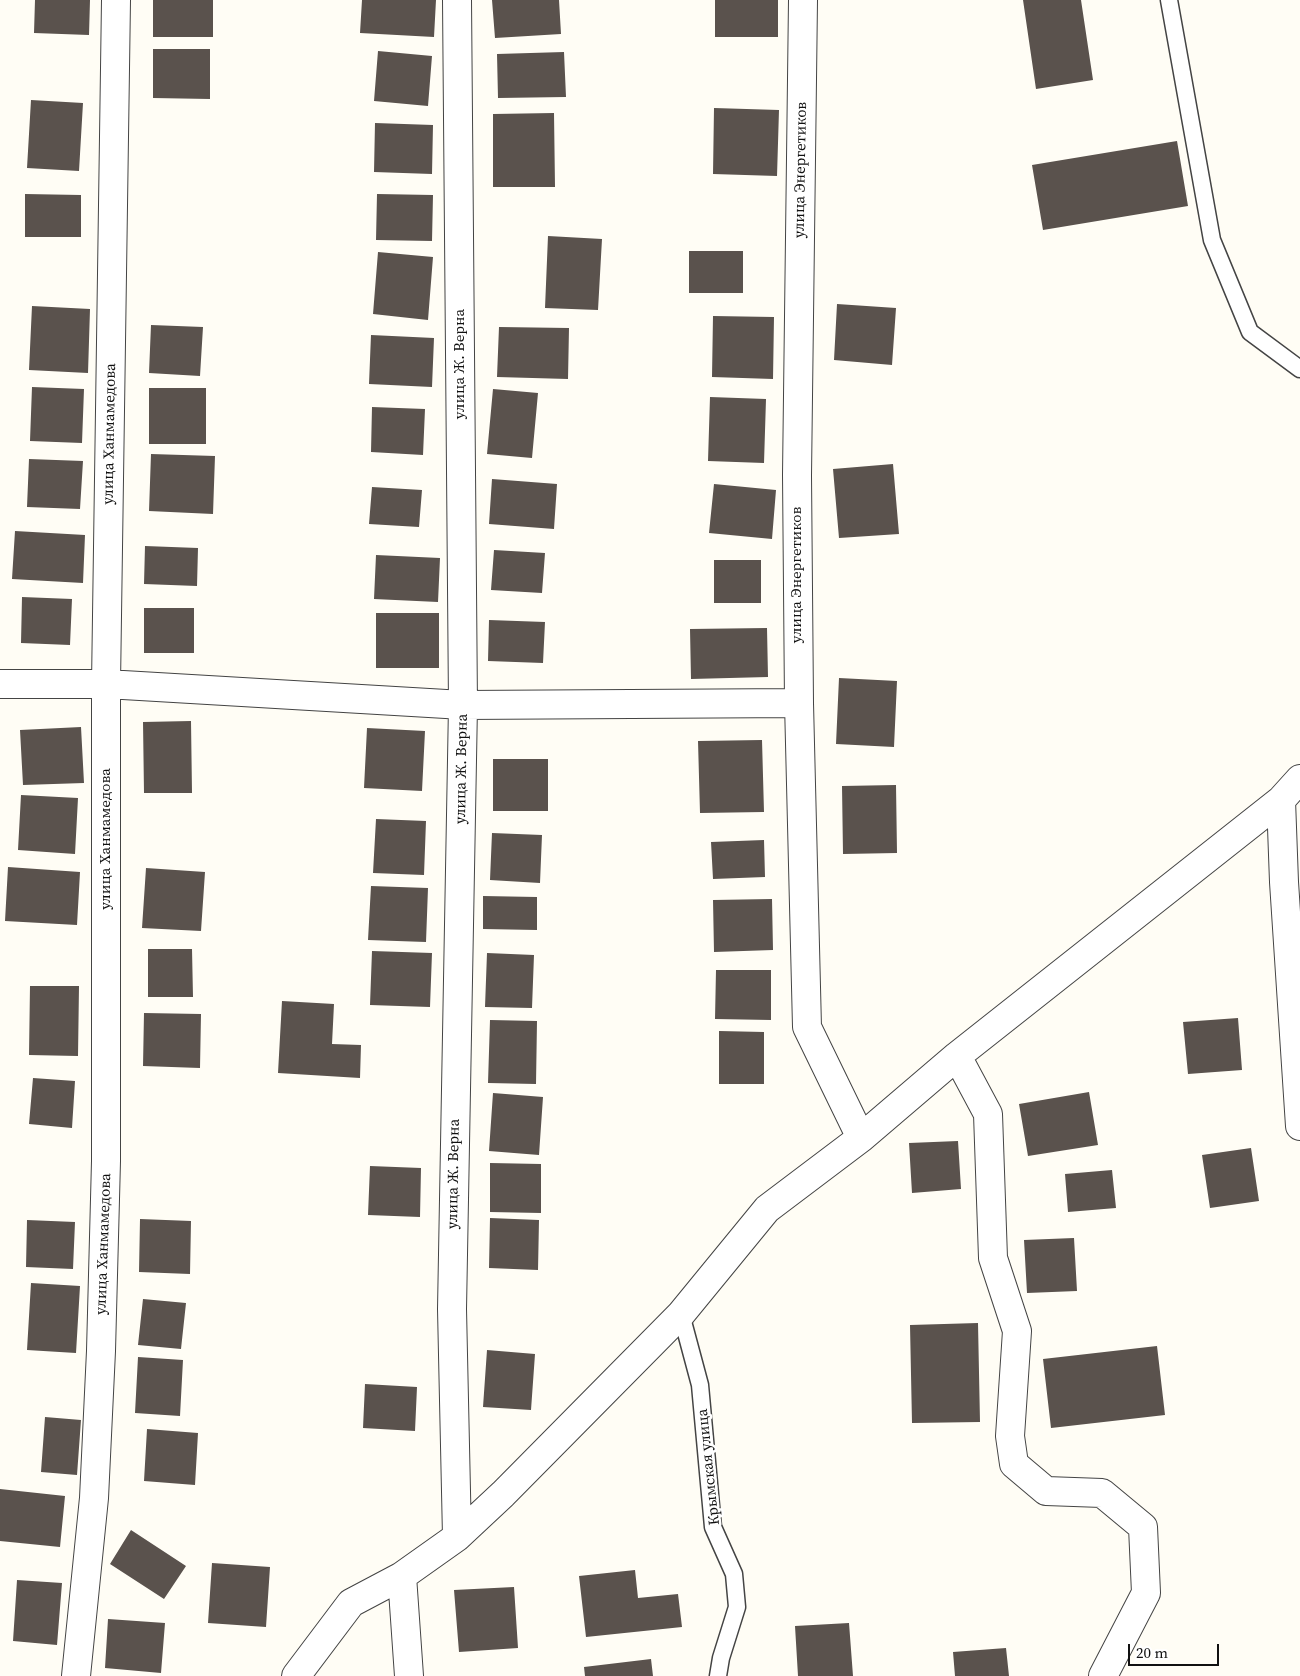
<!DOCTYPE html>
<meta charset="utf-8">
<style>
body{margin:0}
#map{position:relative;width:1300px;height:1676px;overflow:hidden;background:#fffdf5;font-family:"Source Serif 4",serif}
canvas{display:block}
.scale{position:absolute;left:1128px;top:1644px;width:91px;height:22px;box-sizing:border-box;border:2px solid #111;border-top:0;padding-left:6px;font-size:15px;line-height:18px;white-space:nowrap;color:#111;-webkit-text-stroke:4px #fff;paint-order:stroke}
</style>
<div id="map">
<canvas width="1300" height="1676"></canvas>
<div class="scale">20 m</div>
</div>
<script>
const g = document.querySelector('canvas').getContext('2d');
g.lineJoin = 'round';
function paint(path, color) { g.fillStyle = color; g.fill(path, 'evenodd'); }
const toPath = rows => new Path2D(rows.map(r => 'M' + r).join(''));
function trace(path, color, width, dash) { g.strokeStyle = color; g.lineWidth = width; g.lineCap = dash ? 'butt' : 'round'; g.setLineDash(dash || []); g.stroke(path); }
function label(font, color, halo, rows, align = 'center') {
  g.font = font + ' "Source Serif 4",serif'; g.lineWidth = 5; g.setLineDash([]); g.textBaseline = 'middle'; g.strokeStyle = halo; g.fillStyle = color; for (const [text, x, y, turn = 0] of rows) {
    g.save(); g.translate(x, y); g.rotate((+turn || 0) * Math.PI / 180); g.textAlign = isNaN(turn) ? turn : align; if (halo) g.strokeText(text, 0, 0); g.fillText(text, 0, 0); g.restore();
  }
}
paint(toPath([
 [35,0,90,0,89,35,34,33],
 [153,0,213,0,213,37,153,37],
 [362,0,436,0,434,37,360,33],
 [492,0,559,0,561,34,495,38],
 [715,0,778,0,778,37,715,37],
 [1023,0,1081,0,1093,80,1036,89],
 [153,49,210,49,210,99,153,98],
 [378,51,432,56,428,106,374,101],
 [564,52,566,97,498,98,497,54],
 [31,100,83,103,79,171,27,168],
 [714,108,779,110,777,176,713,174],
 [554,113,555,187,493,187,493,114],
 [375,123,433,125,432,174,374,172],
 [1177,141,1188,206,1043,230,1032,165],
 [25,194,81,195,81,237,25,237],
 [377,194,433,195,432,241,376,240],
 [548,236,602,239,598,310,545,308],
 [689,251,743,251,743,293,689,293],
 [378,252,433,257,428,320,373,314],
 [837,304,896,308,892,365,834,360],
 [32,306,90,309,88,373,29,370],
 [713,316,774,317,773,379,712,377],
 [151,325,203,327,200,376,149,373],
 [499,327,569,328,568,379,497,377],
 [371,335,434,338,432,387,369,384],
 [32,387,84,389,82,443,30,441],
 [149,388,206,388,206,444,149,444],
 [493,389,538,393,532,458,487,454],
 [710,397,766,399,764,463,708,461],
 [372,407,425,409,423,455,371,452],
 [151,454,215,456,213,514,149,511],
 [29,459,83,461,80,509,27,507],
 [893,464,899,534,839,538,833,469],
 [492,479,557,484,554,529,489,524],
 [714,484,776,490,772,539,709,533],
 [372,487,422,490,419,527,369,524],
 [15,531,85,535,83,583,12,579],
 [145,546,198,548,197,586,144,584],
 [494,550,545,553,542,593,491,590],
 [376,555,440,558,438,602,374,599],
 [714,560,761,560,761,603,714,603],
 [22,597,72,599,70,645,21,643],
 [144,608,194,608,194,653,144,653],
 [376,613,439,613,439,668,376,668],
 [489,620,545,622,543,663,488,661],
 [767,628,768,677,691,679,690,629],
 [839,678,897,681,894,747,836,744],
 [191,721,192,793,144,793,143,722],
 [81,727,84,783,23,785,20,730],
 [367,728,425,731,422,791,364,788],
 [762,740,764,812,700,813,698,741],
 [493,759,548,759,548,811,493,811],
 [896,785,897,853,843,854,842,786],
 [21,795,78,798,75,854,18,850],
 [376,819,426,821,424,875,373,873],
 [492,833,542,835,540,883,490,880],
 [764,840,765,877,713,879,711,842],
 [8,867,80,872,77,925,5,921],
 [146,868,205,872,201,931,142,928],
 [371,886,428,888,426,942,368,940],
 [483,896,537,897,537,930,483,929],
 [772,899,773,950,714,952,713,900],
 [148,949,192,949,193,997,148,997],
 [372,951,432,953,430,1007,370,1005],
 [487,953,534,955,532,1008,485,1007],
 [716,970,771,970,771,1020,715,1019],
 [30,986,79,986,78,1056,29,1055],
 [282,1001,334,1004,332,1044,361,1045,360,1078,278,1073],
 [144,1013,201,1014,200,1068,143,1066],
 [1238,1018,1242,1070,1188,1074,1183,1022],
 [490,1020,537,1021,536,1084,488,1083],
 [719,1031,764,1032,764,1084,719,1084],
 [33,1078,75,1081,72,1128,29,1124],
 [1089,1092,1098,1145,1028,1156,1019,1104],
 [493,1093,543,1097,539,1155,489,1151],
 [958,1141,961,1189,912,1193,909,1143],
 [1251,1148,1259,1201,1210,1208,1202,1155],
 [490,1163,541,1164,541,1213,490,1212],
 [370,1166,421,1168,420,1217,368,1215],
 [1112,1170,1116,1208,1068,1212,1065,1174],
 [490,1218,539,1220,538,1270,489,1268],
 [140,1219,191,1221,190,1274,139,1272],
 [27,1220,75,1222,73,1269,26,1267],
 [1074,1238,1077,1291,1027,1293,1024,1240],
 [31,1283,80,1286,76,1353,27,1350],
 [143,1299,186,1303,181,1349,138,1345],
 [978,1323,980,1422,912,1423,910,1325],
 [1157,1346,1165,1415,1051,1428,1043,1359],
 [487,1350,535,1354,531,1410,483,1407],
 [138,1357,183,1360,180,1416,135,1413],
 [365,1384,417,1387,415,1431,363,1428],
 [45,1417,81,1420,77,1475,41,1472],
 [147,1429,198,1433,195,1485,144,1481],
 [0,1489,65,1496,60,1547,0,1541],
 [131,1530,186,1566,164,1599,110,1564],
 [212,1563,270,1567,266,1627,208,1623],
 [635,1570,638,1598,678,1594,682,1627,586,1637,579,1576],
 [17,1580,62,1583,57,1645,13,1641],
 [514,1587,518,1648,459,1652,454,1590],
 [108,1619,165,1623,161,1673,105,1668],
 [849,1623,853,1676,798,1676,795,1626],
 [1006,1648,1009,1676,955,1676,953,1652],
 [651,1659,653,1676,585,1676,584,1667]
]), '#5a524d');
const lane = toPath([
 [1169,0,1212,240,1250,332,1300,369],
 [681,1314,700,1385,713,1527,734,1574,737,1607,721,1658,718,1676]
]);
const street = toPath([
 [803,0,797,475,799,703,807,1027,861,1138],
 [0,684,106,684,463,705,799,703],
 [1281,800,1284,882,1300,1126],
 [957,1056,988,1114,993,1258,1017,1331,1010,1436,1014,1464,1046,1491,1102,1493,1143,1527,1146,1593,1103,1676],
 [457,1537,452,1309,463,705,457,0],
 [402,1576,409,1676],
 [76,1676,94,1498,101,1351,106,1161,106,684,116,0],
 [296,1676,351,1603,402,1576,457,1537,503,1494,681,1314,767,1209,861,1138,957,1056,1281,800,1300,779]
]);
trace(lane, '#444', 19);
trace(street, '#444', 30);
trace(lane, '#fff', 16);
trace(street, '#fff', 28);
label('15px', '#111', '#fff', [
 ["улица Энергетиков",801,170,-89],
 ["улица Ж. Верна",460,364,-90],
 ["улица Ханмамедова",110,434,-89],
 ["улица Энергетиков",797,575,-90],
 ["улица Ж. Верна",462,769,-89],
 ["улица Ханмамедова",106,839,-90],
 ["улица Ж. Верна",454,1174,-89],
 ["улица Ханмамедова",104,1244,-88],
 ["Крымская улица",709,1467,-96]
]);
</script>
